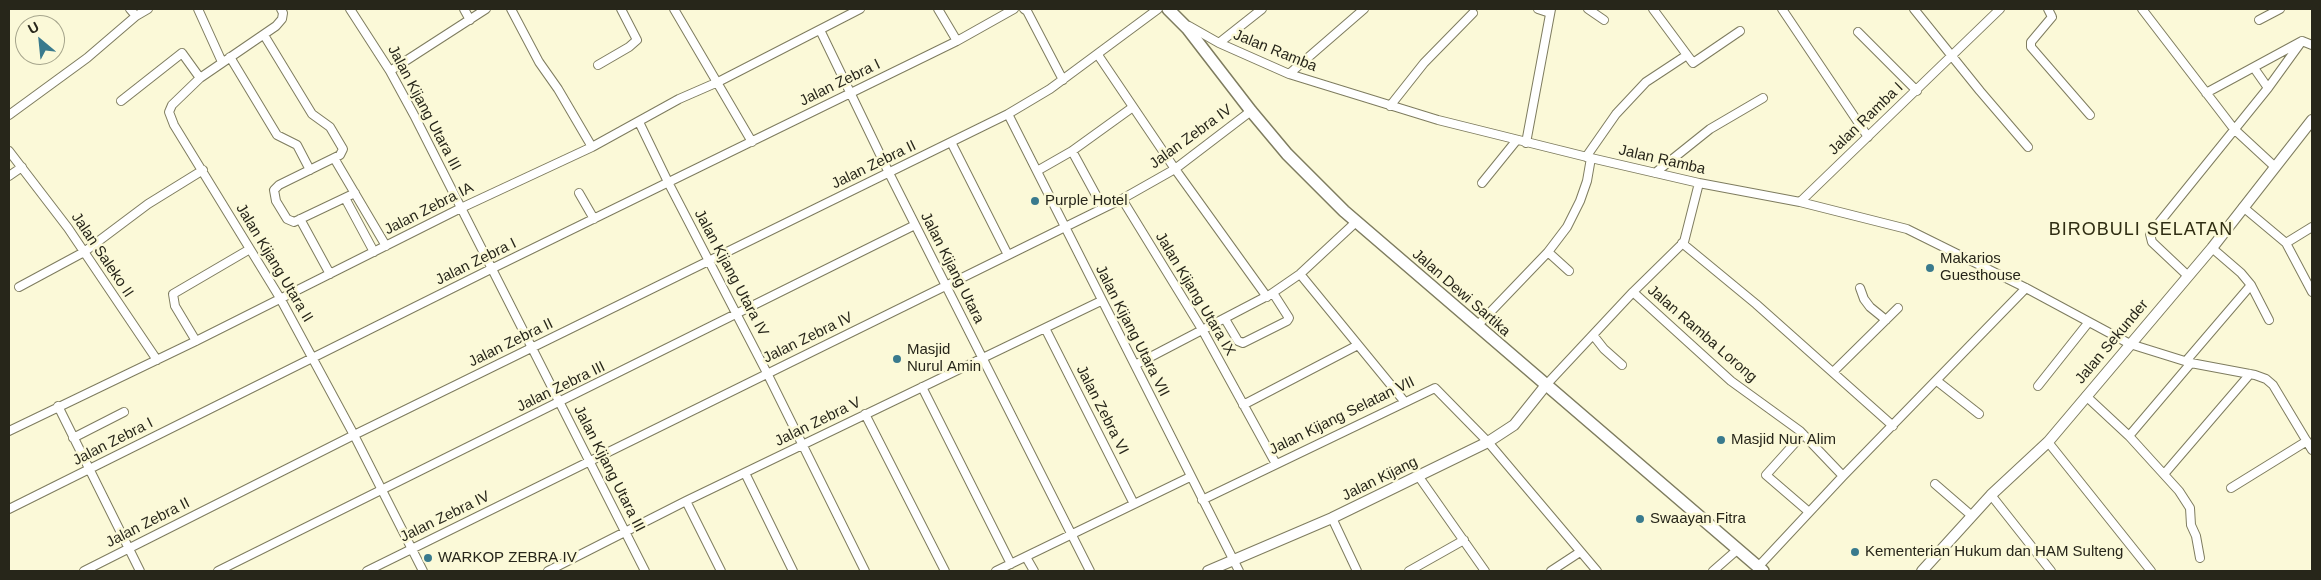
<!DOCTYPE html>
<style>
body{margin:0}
#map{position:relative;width:2321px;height:580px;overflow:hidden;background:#fbf9d8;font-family:Helvetica,sans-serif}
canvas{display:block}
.frame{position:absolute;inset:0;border:10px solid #27261a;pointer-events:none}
.north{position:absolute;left:15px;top:15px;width:50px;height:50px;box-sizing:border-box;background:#fbf9d8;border:1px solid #a6a58c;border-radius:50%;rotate:332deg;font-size:14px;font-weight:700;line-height:20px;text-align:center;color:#27261a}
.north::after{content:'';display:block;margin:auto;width:18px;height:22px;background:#397a8d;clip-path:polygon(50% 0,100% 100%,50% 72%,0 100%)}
</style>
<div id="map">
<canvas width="2321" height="580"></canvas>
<div class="frame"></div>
<div class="north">U</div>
</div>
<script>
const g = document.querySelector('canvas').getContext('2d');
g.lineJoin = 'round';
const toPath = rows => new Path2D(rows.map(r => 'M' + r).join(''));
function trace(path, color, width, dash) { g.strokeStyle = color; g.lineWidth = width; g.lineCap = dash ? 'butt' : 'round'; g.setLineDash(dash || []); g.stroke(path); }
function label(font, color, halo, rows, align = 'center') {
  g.font = font + ' Helvetica,sans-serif'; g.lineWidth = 5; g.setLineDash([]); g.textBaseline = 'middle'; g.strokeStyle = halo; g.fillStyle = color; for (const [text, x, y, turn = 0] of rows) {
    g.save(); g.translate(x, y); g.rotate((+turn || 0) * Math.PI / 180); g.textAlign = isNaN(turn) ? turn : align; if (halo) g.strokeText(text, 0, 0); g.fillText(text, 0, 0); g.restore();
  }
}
const minor = toPath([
 [198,9,222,62],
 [281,9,283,13,282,19,276,26,200,78,172,105,169,112,174,125,280,298,354,435,423,571],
 [350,9,390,71,414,115,645,571],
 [464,9,470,20],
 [511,9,539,62,558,89,592,147],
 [674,9,752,142],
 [938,9,957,41],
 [1024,9,1027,11,1063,80],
 [1538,9,1550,13],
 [1588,9,1604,20],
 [1653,9,1693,63,1740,31],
 [1782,9,1868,137],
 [1914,9,1980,91,2028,147],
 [2048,9,2052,17,2031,42,2031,47,2090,115],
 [2142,9,2234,129,2274,166],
 [136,16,148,9],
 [2259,20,2280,9],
 [1189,26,1219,43,1289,74,1438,120,1591,158,1699,183,1800,202,1907,229,2026,288,2130,344,2191,363,2255,375,2266,379,2273,385,2312,450],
 [820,30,889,173,1090,571],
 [1858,32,1917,91],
 [264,35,312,114,330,127,343,149,340,155,279,185,274,190,276,201,287,219,294,222,355,193],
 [1219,43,1262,9],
 [1098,55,1175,169,1267,297],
 [230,57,277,135,297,145,310,170],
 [598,65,629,47,637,40,621,9],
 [2254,68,2268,88],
 [390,71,486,9],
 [1289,74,1364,9],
 [2206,93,2302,41,2312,45],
 [121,101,182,53,200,78],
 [1390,106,1424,63,1473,13],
 [1008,114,1239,571],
 [9,115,87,58,136,16,130,9],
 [639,122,669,184,767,373,865,571],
 [951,142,1008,255],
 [1526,143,1551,9],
 [9,151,68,228,157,360],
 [1072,151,1103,208],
 [1586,157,1616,114,1646,82,1687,55],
 [334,158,386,246],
 [1037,171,1072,151,1133,107],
 [1655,173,1710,129,1763,98],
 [9,176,22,167],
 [1482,183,1516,141],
 [579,193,594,219],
 [345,198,374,252],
 [1122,199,1203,331,1276,464],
 [1800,202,2000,9],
 [2243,207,2286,243,2312,292],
 [300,219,330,274],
 [1682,243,1756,304,1893,426],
 [2286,243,2312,227],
 [1548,252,1567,227,1580,201,1587,181,1591,158],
 [1300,274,1404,401],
 [2187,275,2152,242,2150,234,2268,88,2302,41],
 [2251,285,2269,320],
 [19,287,84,252,148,204,203,170],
 [1860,288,1864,299,1870,307,1886,320],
 [1633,292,1731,381,1800,431,1843,476],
 [1225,319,1238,341,1243,343,1287,321,1289,318,1273,293],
 [1477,326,1548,252,1569,271],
 [1045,328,1134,504],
 [1593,335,1604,349,1622,365],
 [196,341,175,306,173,294,250,249],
 [2186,361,2251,285,2241,273,2212,248],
 [1135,365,1271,294,1300,274,1356,222],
 [1833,372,1898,308],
 [1937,381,1979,414],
 [1546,385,1633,292,1684,242,1699,183],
 [2038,386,2088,323],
 [922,387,1011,564],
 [2086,396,2129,436,2179,491,2190,508,2191,525,2196,536,2200,558],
 [1243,405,1358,345],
 [58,406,140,571],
 [865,414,945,571],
 [9,431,196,341,461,208,592,147,679,99,718,82,860,9],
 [1803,434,1766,475,1809,512],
 [2129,436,2191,363],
 [73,438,124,412],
 [2048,442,2151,571],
 [745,473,793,571],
 [2165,473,2250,374],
 [1419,477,1485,571],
 [1935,484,1972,516],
 [2231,488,2307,441],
 [1991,495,2051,571],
 [1202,500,1435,388,1488,442,1597,571],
 [686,501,721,571],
 [9,509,491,269,957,41,1014,9],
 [1332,518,1357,571],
 [1026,557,1034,571],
 [1758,567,1843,476,2026,288],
 [84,571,354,435,1008,114,1050,89,1158,9],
 [218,571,915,225],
 [367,571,1122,199,1175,169,1251,111],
 [548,571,686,501,1101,301],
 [996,571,1190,477],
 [1409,571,1464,540],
 [1551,571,1580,552],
 [1713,571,1737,550]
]);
const tertiary = toPath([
 [1208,571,1332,518,1488,442,1514,425,1546,385],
 [1922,571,1991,495,2048,442,2212,248,2312,120]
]);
const secondary = toPath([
 [1168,9,1187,28,1251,111,1287,154,1344,211,1763,571]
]);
trace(minor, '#7e7c5f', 10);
trace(tertiary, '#7e7c5f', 12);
trace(secondary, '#7e7c5f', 14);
trace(minor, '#fff', 8);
trace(tertiary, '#fff', 10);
trace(secondary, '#fff', 11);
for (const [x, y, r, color] of [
 [1035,201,5,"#397a8d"],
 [1930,268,5,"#397a8d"],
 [897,359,5,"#397a8d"],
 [1721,440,5,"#397a8d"],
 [1640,519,5,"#397a8d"],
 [1855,552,5,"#397a8d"],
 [428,558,5,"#397a8d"]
]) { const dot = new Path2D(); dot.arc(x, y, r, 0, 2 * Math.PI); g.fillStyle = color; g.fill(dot); trace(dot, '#fbf9d8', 2); }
label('15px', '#27261a', '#fbf9d8', [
 ["Jalan Ramba",1275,51,22],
 ["Jalan Zebra I",840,83,-26],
 ["Jalan Kijang Utara III",424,108,62],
 ["Jalan Ramba I",1866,119,-44],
 ["Jalan Zebra IV",1191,137,-36],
 ["Jalan Ramba",1662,160,13],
 ["Jalan Zebra II",874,165,-26],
 ["Jalan Zebra IA",429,209,-27],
 ["Jalan Saleko II",102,255,56],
 ["Jalan Zebra I",476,262,-26],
 ["Jalan Kijang Utara II",274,263,59],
 ["Jalan Kijang Utara",952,268,63],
 ["Jalan Kijang Utara IV",731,273,62],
 ["Jalan Dewi Sartika",1461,293,41],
 ["Jalan Kijang Utara IX",1195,294,59],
 ["Jalan Kijang Utara VII",1132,331,63],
 ["Jalan Ramba Lorong",1702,334,41],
 ["Jalan Zebra IV",808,338,-26],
 ["Jalan Sekunder",2112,342,-50],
 ["Jalan Zebra II",511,343,-26],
 ["Jalan Zebra III",561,387,-26],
 ["Jalan Zebra VI",1102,410,63],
 ["Jalan Kijang Selatan VII",1342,416,-26],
 ["Jalan Zebra V",818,422,-26],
 ["Jalan Zebra I",113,442,-27],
 ["Jalan Kijang Utara III",609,469,63],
 ["Jalan Kijang",1380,479,-26],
 ["Jalan Zebra IV",445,517,-26],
 ["Jalan Zebra II",148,523,-27]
]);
label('15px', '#27261a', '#fbf9d8', [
 ["Purple Hotel",1045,201],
 ["Makarios",1940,259],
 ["Guesthouse",1940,276],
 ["Masjid",907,350],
 ["Nurul Amin",907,367],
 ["Masjid Nur Alim",1731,440],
 ["Swaayan Fitra",1650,519],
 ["Kementerian Hukum dan HAM Sulteng",1865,552],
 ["WARKOP ZEBRA IV",438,558]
], 'left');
g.letterSpacing = '1px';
label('18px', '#2f2d12', '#fbf9d8', [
 ["BIROBULI SELATAN",2141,230]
]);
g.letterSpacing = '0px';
</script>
